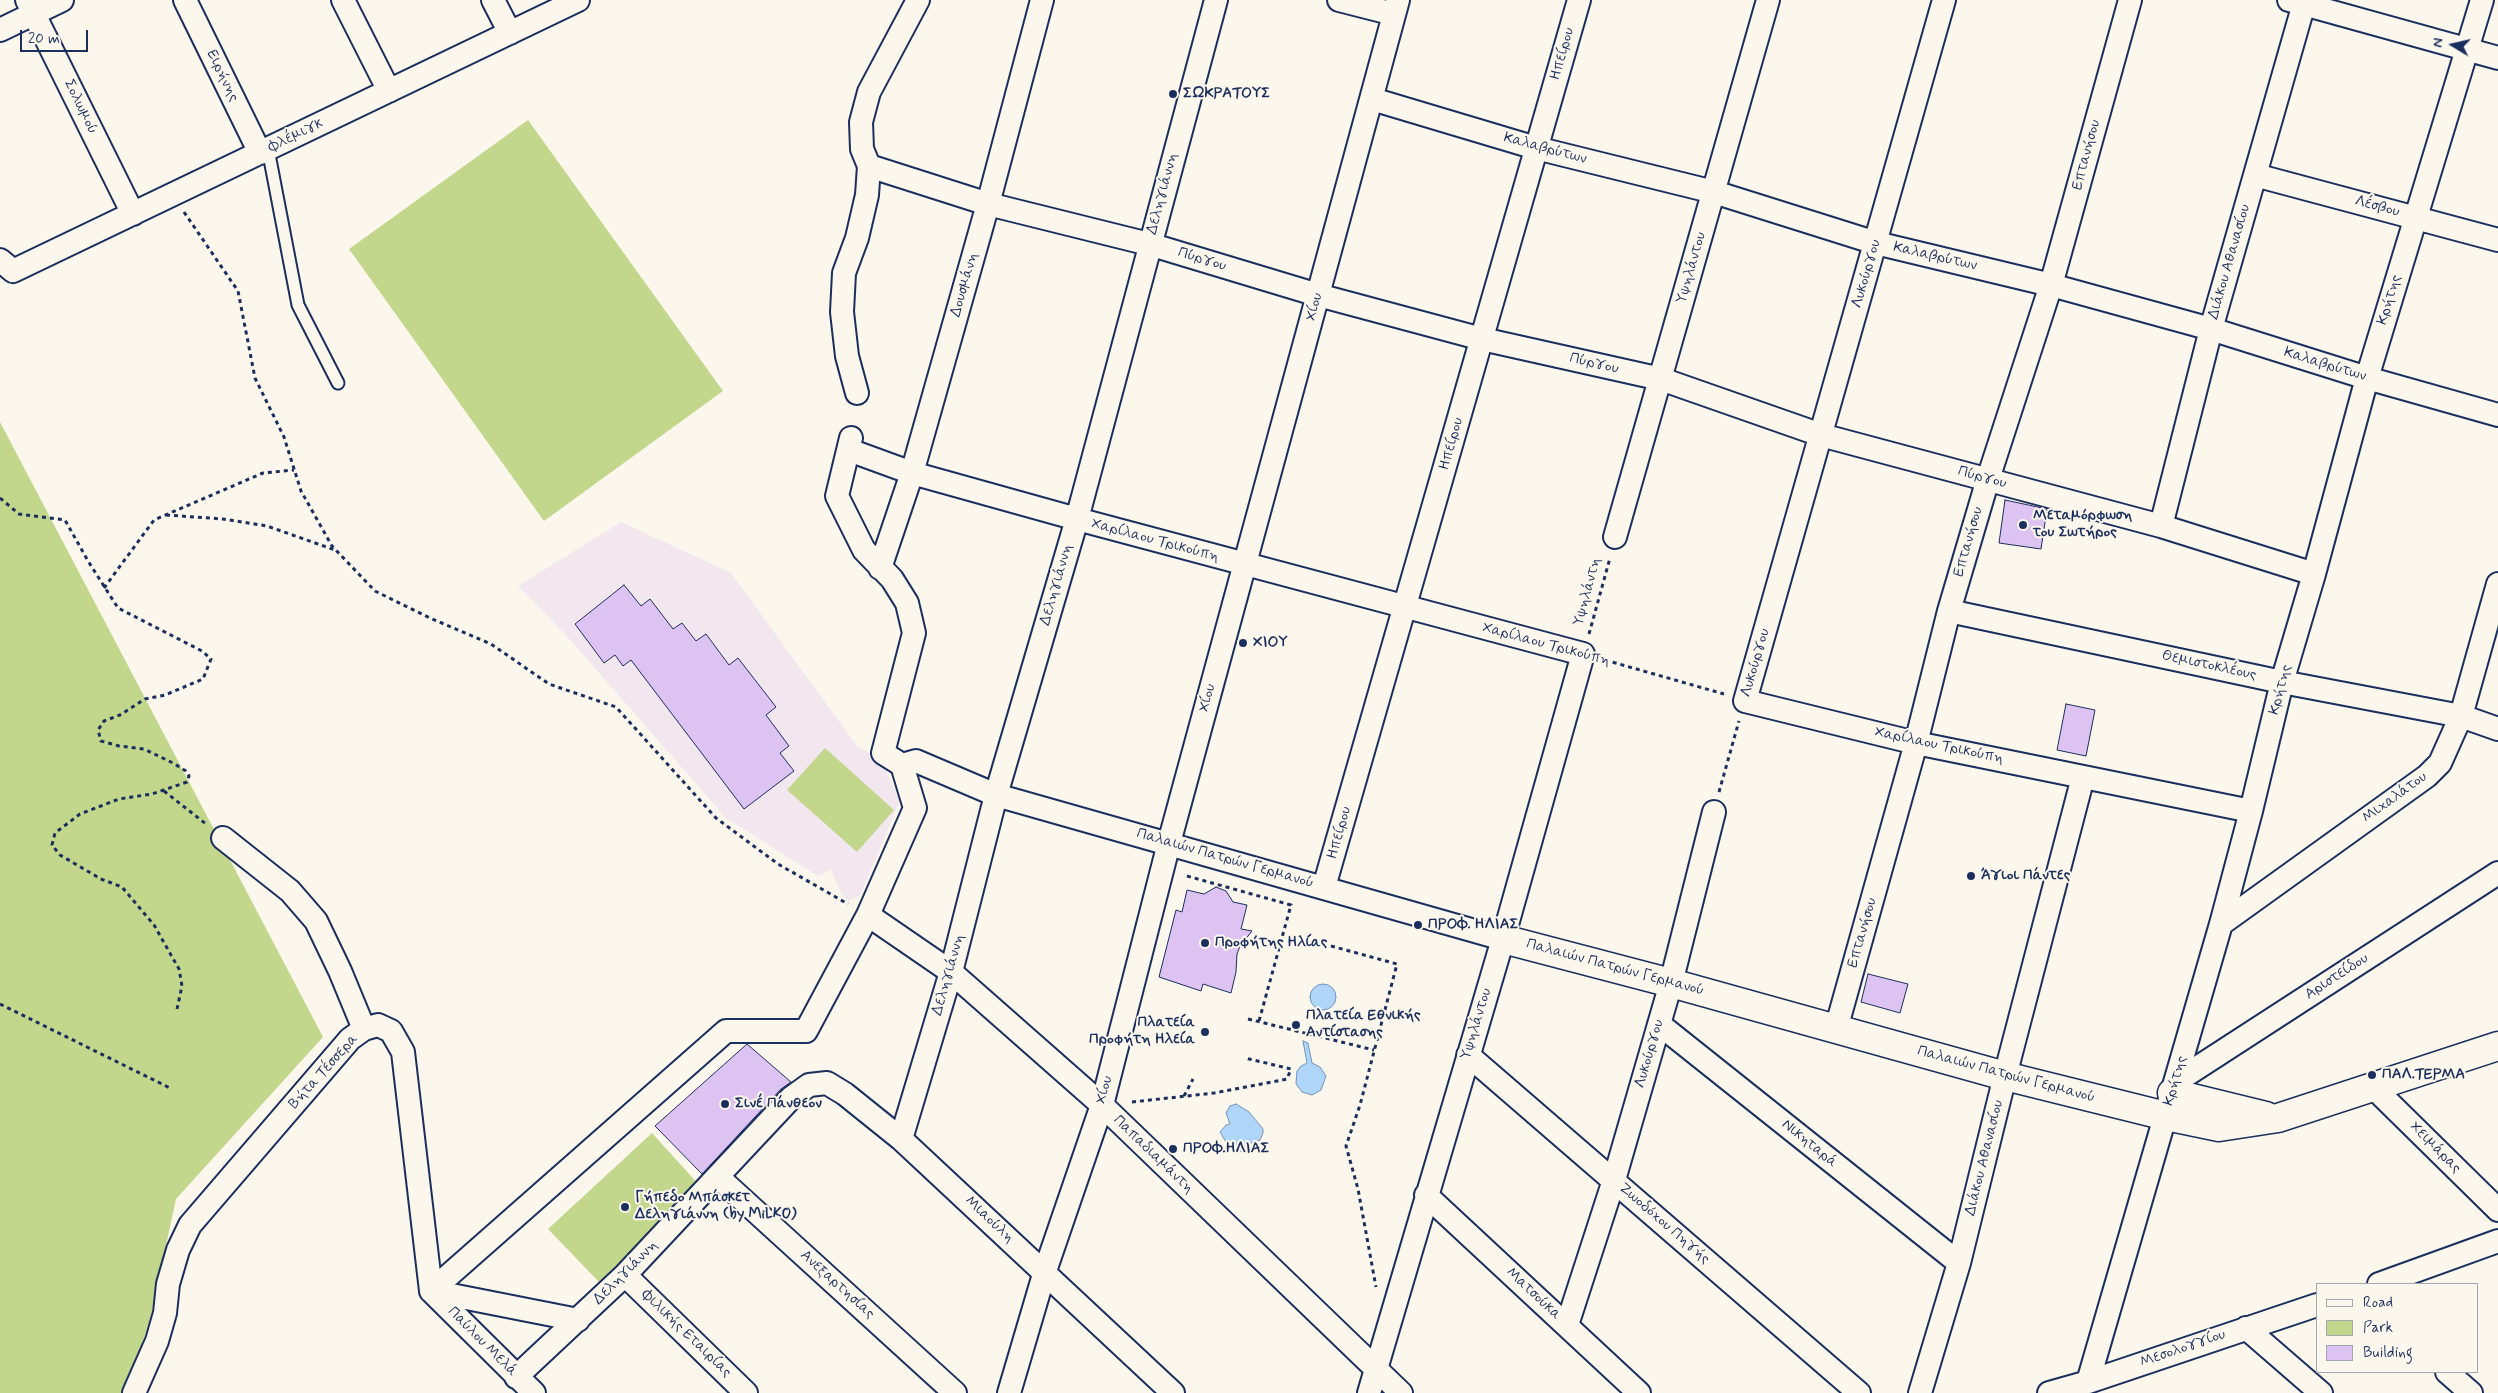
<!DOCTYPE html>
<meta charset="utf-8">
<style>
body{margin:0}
#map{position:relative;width:2498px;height:1393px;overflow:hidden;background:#fbf7ec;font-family:Mynerve,sans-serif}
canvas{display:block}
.legend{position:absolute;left:2316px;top:1283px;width:162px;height:90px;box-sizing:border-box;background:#fbf7ec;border:1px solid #a1a7b3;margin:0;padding:6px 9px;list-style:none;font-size:15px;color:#1b2f5e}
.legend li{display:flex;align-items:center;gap:10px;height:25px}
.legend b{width:25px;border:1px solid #a1a7b3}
.north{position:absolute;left:2428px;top:20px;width:50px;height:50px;-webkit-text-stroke:4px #fbf7ec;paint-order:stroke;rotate:279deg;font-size:14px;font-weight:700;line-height:20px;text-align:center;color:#1b2f5e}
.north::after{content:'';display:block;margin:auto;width:18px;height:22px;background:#1b2f5e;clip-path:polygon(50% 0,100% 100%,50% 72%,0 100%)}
.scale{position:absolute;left:20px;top:30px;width:68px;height:22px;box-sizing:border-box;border:2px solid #1b2f5e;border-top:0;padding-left:6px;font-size:15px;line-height:18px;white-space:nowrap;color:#1b2f5e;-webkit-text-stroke:4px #fbf7ec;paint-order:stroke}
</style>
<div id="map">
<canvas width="2498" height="1393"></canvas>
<ul class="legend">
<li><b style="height:6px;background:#fbf7ec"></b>Road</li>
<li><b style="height:14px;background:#c2d78c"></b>Park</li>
<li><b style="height:14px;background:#ddc3f2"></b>Building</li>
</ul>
<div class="north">N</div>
<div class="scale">20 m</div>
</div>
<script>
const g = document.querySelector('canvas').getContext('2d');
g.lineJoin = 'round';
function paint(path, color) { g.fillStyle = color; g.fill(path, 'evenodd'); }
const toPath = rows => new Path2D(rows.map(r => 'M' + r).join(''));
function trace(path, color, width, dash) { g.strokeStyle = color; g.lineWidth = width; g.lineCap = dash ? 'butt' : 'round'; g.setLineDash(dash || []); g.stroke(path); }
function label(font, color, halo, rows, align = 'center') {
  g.font = font + ' Mynerve,sans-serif'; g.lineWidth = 4; g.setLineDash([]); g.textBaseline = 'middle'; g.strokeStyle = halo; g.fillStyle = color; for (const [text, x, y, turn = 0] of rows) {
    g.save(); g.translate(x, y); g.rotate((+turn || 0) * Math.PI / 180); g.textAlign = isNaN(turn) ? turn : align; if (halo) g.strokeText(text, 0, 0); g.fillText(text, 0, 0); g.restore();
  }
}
paint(toPath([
 [621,522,731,573,857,746,881,760,900,801,860,896,848,901,841,893,831,870,818,876,726,818,564,633,518,586]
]), '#f2e7ee');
paint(toPath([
 [528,120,723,391,544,521,349,249],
 [0,422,323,1037,176,1199,150,1319,126,1393,0,1393],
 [825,748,894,810,857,852,787,790],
 [652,1133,700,1186,600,1283,548,1229]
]), '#c2d78c');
const water = toPath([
 '1310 997a13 13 0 1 1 26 0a13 13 0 1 1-26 0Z',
 [1303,1041,1308,1043,1312,1063,1320,1067,1326,1076,1321,1090,1312,1095,1302,1092,1296,1084,1297,1071,1301,1066,1307,1063,1303,1041],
 [1236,1104,1249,1112,1263,1129,1263,1133,1260,1140,1252,1143,1247,1142,1245,1150,1238,1152,1227,1144,1220,1132,1226,1125,1230,1124,1226,1113,1230,1106,1236,1104]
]);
paint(water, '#afd6f9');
trace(water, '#7493bb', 1);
const building = toPath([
 [2005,500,2047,509,2041,549,1999,543,2005,500],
 [624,585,641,606,650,599,673,629,682,623,696,641,706,634,729,665,738,658,776,707,766,715,789,746,780,753,794,771,744,809,631,660,623,666,615,655,604,663,575,624,624,585],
 [2066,704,2095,710,2086,756,2057,750,2066,704],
 [1216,887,1226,891,1233,902,1247,905,1241,929,1252,931,1240,946,1237,954,1236,972,1231,993,1203,984,1201,991,1159,977,1176,910,1182,912,1187,890,1204,894,1216,887],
 [1868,974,1908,984,1900,1013,1861,1002,1868,974],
 [747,1044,791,1082,781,1089,702,1174,655,1126,747,1044]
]);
paint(building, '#ddc3f2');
trace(building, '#1b2f5e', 1);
const lane = toPath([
 [268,149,298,305,338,383]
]);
const street = toPath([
 [27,0,133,214],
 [185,0,260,153],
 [343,0,389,91],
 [493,0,510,33],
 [1339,0,1394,14],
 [1944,0,1745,701,1916,743,2251,811],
 [2289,0,2498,58],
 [0,30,62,0],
 [1372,99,1536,148,1714,192,1876,243,2051,285,2211,329,2367,378,2498,415],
 [869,166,988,204,1149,244,1318,295,1482,339,1661,379,1821,435,2161,526,2314,574],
 [2255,175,2498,240],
 [0,260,13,271,578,0],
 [857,393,847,356,842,312,844,273,857,238,867,195,869,166,862,149,861,122,869,92,918,0],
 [849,450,912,473,1077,519,1583,654,1503,939,1369,1393],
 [2161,526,2211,329,2305,0],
 [1615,537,1768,0],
 [880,568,912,473,988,204,1042,0],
 [1949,611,2282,682,2461,716,2498,729],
 [902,765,916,761,996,795,1503,939],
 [223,838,290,891,316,921,340,971,364,1029],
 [1324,887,1579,0],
 [868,915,951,972,1102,1105,1401,1393],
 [2221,924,2427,776,2440,763,2461,716,2498,584],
 [1659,1024,1959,1263],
 [1836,1029,1916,743,1949,611,1988,479,2051,285,2130,0],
 [1468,1055,1859,1393],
 [2177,1081,2498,873],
 [2373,1087,2498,1210],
 [901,1139,951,972,996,795,1077,519,1216,0],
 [719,1178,955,1393],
 [1426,1195,1639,1393],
 [625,1275,746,1393],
 [2379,1284,2498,1241],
 [431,1291,726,1031,806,1031,868,915,915,808,902,765,883,753,914,633,907,603,892,579,864,550,837,496,851,438],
 [431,1291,578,1320],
 [431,1291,534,1393],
 [1567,1325,1614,1180,1671,983,1714,812],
 [2246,1328,2321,1393],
 [2447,1372,2471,1393],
 [516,1377,625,1275,791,1098,809,1085,827,1083,845,1094,901,1139,1173,1393],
 [2088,1382,2221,924,2251,811,2282,682,2314,574,2367,378,2482,0],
 [134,1393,157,1341,165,1313,168,1284,178,1250,190,1225,350,1039,364,1029,378,1025,391,1031,403,1052,431,1291],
 [1009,1393,1045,1271,1102,1105,1169,843,1398,0],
 [1920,1393,1959,1263,2005,1076,2083,777],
 [2049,1393,2088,1382,2317,1305]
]);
const secondary = toPath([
 [1503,939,1671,983,2005,1076,2166,1116,2219,1127,2278,1118,2498,1046],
 [2172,1093,2266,1116]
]);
trace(lane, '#1b2f5e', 15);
trace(street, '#1b2f5e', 26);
trace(secondary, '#1b2f5e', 31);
trace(toPath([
 [184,212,238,291,255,378,284,437,301,491,332,546,375,591,430,618,491,644,549,684,616,707,716,818,778,864,848,904],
 [0,498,19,514,65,520,88,561,118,608,202,651,211,659,203,679,165,695,145,699,120,715,104,721,98,730,101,741,119,746,144,749,173,763,186,771,189,776,187,782,152,794,119,799,80,814,55,833,52,845,60,855,101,879,122,887,154,925,179,969,182,986,177,1009],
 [166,515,223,519,267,526,335,550],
 [104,588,154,520,263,473,294,470],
 [1589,634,1610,558],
 [1605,660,1724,694],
 [164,791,206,824],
 [1719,792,1739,721],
 [1187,876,1291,905,1259,1021],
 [1331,946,1397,964,1360,1105,1346,1146,1358,1189,1376,1287],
 [0,1004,170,1088],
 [1248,1019,1374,1050],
 [1184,1096,1193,1079],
 [1132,1102,1214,1093,1287,1079,1291,1069,1245,1058]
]), '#1b2f5e', 3, [4, 4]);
trace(lane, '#fbf7ec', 11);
trace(street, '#fbf7ec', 22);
trace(secondary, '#fbf7ec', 28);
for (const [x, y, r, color] of [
 [1173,94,5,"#1b2f5e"],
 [2023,525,5,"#1b2f5e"],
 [1243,643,5,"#1b2f5e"],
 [1971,876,5,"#1b2f5e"],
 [1418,925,5,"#1b2f5e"],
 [1205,943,5,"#1b2f5e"],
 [1296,1025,5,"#1b2f5e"],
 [1205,1032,5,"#1b2f5e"],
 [2372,1075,5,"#1b2f5e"],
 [725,1104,5,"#1b2f5e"],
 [1173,1149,5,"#1b2f5e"],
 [625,1207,5,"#1b2f5e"]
]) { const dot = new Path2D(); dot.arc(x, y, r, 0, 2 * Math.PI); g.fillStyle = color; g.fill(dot); trace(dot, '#fbf7ec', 2); }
label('15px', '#1b2f5e', '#fbf7ec', [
 ["Ηπείρου",1563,54,-74],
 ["Ειρήνης",222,76,64],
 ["Σολωμού",80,107,64],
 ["Φλέμιγκ",296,136,-26],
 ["Καλαβρύτων",1545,149,15],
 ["Επτανήσου",2087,155,-75],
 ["Δεληγιάννη",1163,194,-75],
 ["Λέσβου",2377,207,15],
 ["Καλαβρύτων",1935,257,13],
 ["Πύργου",1202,260,17],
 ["Διάκου Αθανασίου",2230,262,-74],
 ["Υψηλάντου",1692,268,-74],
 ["Λυκούργου",1867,274,-74],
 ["Δουσμάνη",965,285,-74],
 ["Κρήτης",2390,300,-73],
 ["Χίου",1315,307,-75],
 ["Πύργου",1594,364,13],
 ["Καλαβρύτων",2325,365,17],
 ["Ηπείρου",1452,444,-74],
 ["Πύργου",1982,478,15],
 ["Χαρίλαου Τρικούπη",1155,541,15],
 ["Επτανήσου",1969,542,-74],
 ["Δεληγιάννη",1057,585,-74],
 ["Υψηλάντη",1588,592,-75],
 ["Χαρίλαου Τρικούπη",1546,645,15],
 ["Λυκούργου",1756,663,-74],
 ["Θεμιστοκλέους",2209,666,12],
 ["Κρήτης",2281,690,-75],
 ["Χίου",1208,698,-75],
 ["Χαρίλαου Τρικούπη",1939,746,12],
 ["Μιχαλάτου",2395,798,-36],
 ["Ηπείρου",1340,833,-74],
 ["Παλαιών Πατρών Γερμανού",1225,859,16],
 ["Επτανήσου",1863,933,-74],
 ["Παλαιών Πατρών Γερμανού",1615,968,15],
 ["Δεληγιάννη",949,975,-74],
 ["Αριστείδου",2337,977,-33],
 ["Υψηλάντου",1477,1024,-73],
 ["Λυκούργου",1650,1054,-74],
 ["Βήτα Τέσσερα",324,1072,-48],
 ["Παλαιών Πατρών Γερμανού",2006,1075,15],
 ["Κρήτης",2176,1081,-74],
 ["Χίου",1105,1090,-75],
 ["Νικηταρά",1809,1144,39],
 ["Χειμάρας",2435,1148,45],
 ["Παπαδιαμάντη",1153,1155,44],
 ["Διάκου Αθανασίου",1985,1158,-76],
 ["Μιαούλη",989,1220,43],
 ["Ζωοδόχου Πηγής",1664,1224,41],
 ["Δεληγιάννη",626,1273,-45],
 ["Ανεξαρτησίας",837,1285,42],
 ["Ματσούκα",1533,1294,43],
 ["Φιλικής Εταιρίας",686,1334,44],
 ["Παύλου Μελά",482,1342,45],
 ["Μεσολογγίου",2183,1349,-19]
]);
label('bold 15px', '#1b2f5e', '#fbf7ec', [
 ["ΣΩΚΡΑΤΟΥΣ",1183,94],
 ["Μεταμόρφωση",2033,516],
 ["του Σωτήρος",2033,533],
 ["ΧΙΟΥ",1253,643],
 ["Άγιοι Πάντες",1981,876],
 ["ΠΡΟΦ. ΗΛΙΑΣ",1428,925],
 ["Προφήτης Ηλίας",1215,943],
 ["Πλατεία Εθνικής",1306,1016],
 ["Αντίστασης",1306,1033],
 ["Πλατεία",1195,1023,"right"],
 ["Προφήτη Ηλεία",1195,1040,"right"],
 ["ΠΑΛ.ΤΕΡΜΑ",2382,1075],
 ["Σινέ Πάνθεον",735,1104],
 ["ΠΡΟΦ.ΗΛΙΑΣ",1183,1149],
 ["Γήπεδο Μπάσκετ",635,1198],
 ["Δεληγιάννη (by MiLKO)",635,1215]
], 'left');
</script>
